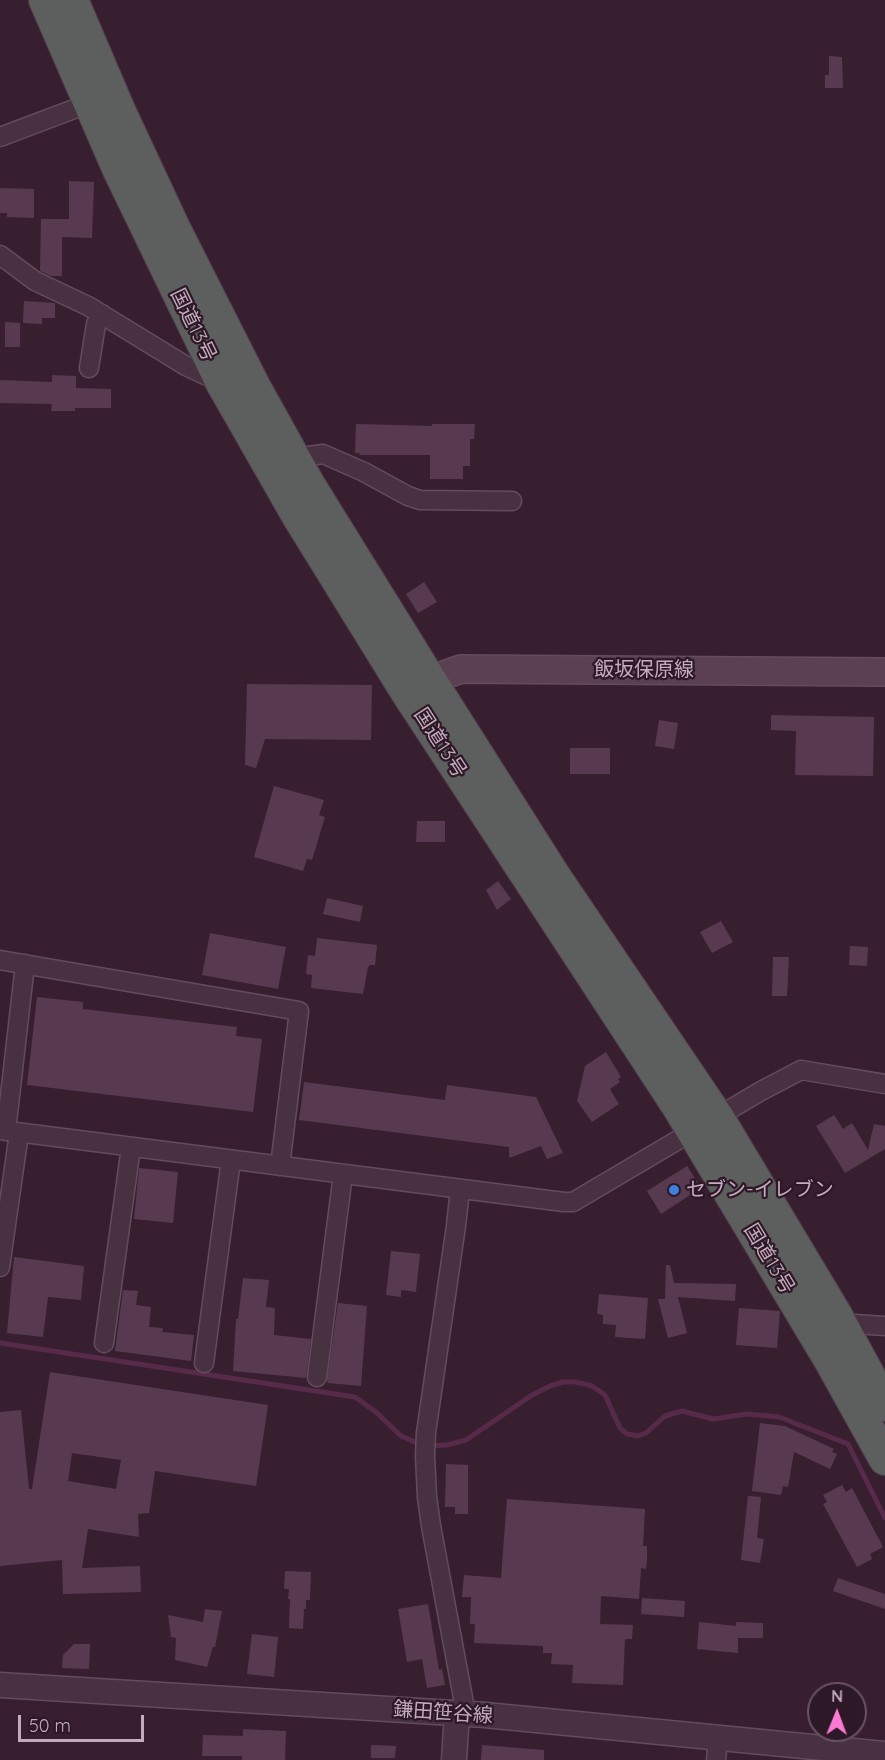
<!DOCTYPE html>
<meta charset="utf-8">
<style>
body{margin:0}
#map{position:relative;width:885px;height:1760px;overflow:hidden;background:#381f30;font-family:Quicksand,sans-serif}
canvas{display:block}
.north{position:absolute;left:807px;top:1682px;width:60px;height:60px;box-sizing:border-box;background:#2c1826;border:2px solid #695362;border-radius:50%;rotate:1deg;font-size:16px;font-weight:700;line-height:24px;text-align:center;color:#c5acbd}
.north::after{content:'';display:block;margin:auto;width:21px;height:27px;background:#fc7ad1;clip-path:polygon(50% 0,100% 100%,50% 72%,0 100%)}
.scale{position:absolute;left:18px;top:1715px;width:126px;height:27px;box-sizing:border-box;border:3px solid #c5acbd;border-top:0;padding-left:8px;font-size:18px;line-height:21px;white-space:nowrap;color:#c5acbd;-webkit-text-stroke:4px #2c1826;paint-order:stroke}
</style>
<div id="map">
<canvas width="885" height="1760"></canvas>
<div class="north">N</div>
<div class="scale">50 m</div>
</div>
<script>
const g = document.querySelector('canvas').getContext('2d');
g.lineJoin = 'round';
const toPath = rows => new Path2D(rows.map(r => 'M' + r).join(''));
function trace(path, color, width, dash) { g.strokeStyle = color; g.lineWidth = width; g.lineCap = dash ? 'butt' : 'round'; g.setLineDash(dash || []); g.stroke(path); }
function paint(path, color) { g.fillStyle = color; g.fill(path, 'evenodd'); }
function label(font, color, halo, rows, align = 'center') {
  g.font = font + ' Quicksand,"Noto Sans JP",sans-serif'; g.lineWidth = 4.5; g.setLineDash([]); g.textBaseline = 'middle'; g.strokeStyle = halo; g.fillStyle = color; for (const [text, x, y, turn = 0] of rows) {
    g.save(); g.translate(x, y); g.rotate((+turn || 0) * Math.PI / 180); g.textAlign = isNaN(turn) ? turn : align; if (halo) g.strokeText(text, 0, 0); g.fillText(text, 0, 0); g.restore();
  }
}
trace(toPath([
 [0,1343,355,1397,377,1413,401,1436,424,1446,447,1445,466,1440,532,1395,550,1386,563,1382,576,1382,592,1386,605,1395,620,1428,627,1434,638,1436,646,1433,665,1416,682,1411,713,1419,747,1414,779,1417,848,1444,885,1518]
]), '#572a4a', 5);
paint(toPath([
 [829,56,842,57,843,88,825,88,825,75,829,75],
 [69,181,94,182,92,238,62,237,62,276,51,276,40,271,41,219,69,219],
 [0,188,34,189,34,218,7,217,7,213,0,213],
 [24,301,55,303,55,318,42,318,42,324,23,323],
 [5,322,20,323,20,347,5,347],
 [52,375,76,376,76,388,111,389,111,408,75,408,75,411,51,411,52,404,0,403,0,380,52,382],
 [356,424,432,426,432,424,475,424,474,439,470,439,470,466,463,466,463,479,430,479,430,455,359,455,360,453,355,453],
 [424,582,437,602,418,613,406,594],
 [247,684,372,685,371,740,265,739,256,768,245,765],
 [771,715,874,717,873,776,795,775,796,731,771,730],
 [659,720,678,723,674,749,655,746],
 [570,748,610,748,610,774,570,774],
 [274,786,324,800,319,815,325,817,312,860,307,859,303,871,254,857],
 [417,821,445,821,445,842,416,842],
 [498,881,511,899,497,910,486,890],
 [327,898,363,906,360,922,323,914],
 [721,921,733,942,712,953,700,932],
 [210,933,286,947,278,989,202,975],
 [317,938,377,945,375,965,370,965,368,967,363,994,311,988,312,975,306,974,308,955,315,956],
 [850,946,868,947,867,966,849,965],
 [773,957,789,957,787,996,772,996],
 [37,997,83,1002,83,1009,237,1027,236,1036,262,1039,253,1112,27,1085],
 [606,1052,621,1077,618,1079,620,1082,610,1089,619,1104,592,1122,577,1101,585,1066],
 [304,1082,445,1100,447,1085,536,1097,563,1153,547,1159,541,1146,509,1158,509,1147,299,1120],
 [834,1115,843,1129,852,1123,868,1150,874,1124,885,1126,885,1149,845,1173,816,1126],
 [687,1166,701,1188,661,1214,647,1191],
 [139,1168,178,1172,173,1223,134,1219],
 [391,1251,420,1254,416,1292,401,1290,401,1297,386,1295],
 [14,1257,84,1266,81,1300,48,1297,43,1337,7,1333],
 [666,1265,670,1265,674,1283,736,1284,735,1301,678,1297,687,1333,668,1338,658,1299,665,1299],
 [243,1278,269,1280,266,1307,275,1308,274,1335,311,1339,306,1378,233,1371,236,1319,238,1319],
 [123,1290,138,1291,136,1305,151,1307,149,1327,163,1328,162,1332,194,1335,191,1361,115,1351],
 [599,1294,648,1298,645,1339,615,1337,616,1325,603,1324,603,1315,597,1314],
 [338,1303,367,1306,361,1386,328,1383,327,1380],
 [739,1308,780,1311,777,1348,736,1345],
 [50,1372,268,1405,256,1486,155,1471,149,1513,138,1514,139,1537,88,1529,82,1568,140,1566,141,1592,63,1594,62,1560,0,1566,0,1412,21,1410,29,1489,32,1489],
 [72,1453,121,1460,116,1489,68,1481],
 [760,1423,785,1426,834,1449,832,1452,837,1454,830,1469,794,1452,788,1487,783,1486,781,1495,752,1491],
 [446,1464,468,1465,468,1514,455,1514,455,1507,445,1507],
 [842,1485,846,1492,852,1488,883,1547,870,1554,872,1559,857,1567,823,1504,827,1502,823,1495],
 [748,1496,761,1497,757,1538,764,1539,760,1563,741,1560],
 [507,1499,645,1509,643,1546,647,1546,647,1561,646,1569,641,1568,639,1599,601,1596,600,1624,633,1625,632,1639,625,1639,623,1685,572,1683,573,1665,551,1664,552,1653,543,1653,543,1646,474,1643,475,1624,470,1624,471,1597,462,1597,464,1575,501,1578],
 [285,1571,311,1572,310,1600,306,1600,306,1609,304,1609,303,1629,289,1628,290,1599,288,1599,289,1589,284,1589],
 [838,1578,885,1594,885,1609,833,1591],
 [642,1598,685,1601,684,1617,641,1614],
 [428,1604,439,1670,442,1669,445,1685,427,1688,422,1659,407,1662,398,1609],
 [205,1609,222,1611,215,1647,213,1647,207,1667,175,1660,176,1638,171,1637,168,1615,203,1622],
 [699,1622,736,1626,736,1622,763,1623,763,1638,738,1638,738,1653,697,1649],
 [252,1634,278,1637,274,1677,247,1674],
 [74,1644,90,1644,89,1669,62,1668,63,1655],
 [243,1729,286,1731,285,1760,242,1760,242,1756,202,1756,203,1735,243,1736],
 [371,1745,396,1746,395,1758,371,1758],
 [482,1745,544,1750,544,1760,481,1760]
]), '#583a50');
const minor = toPath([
 [0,137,90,103],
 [0,255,35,281,88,306,186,366,220,382],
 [89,368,96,324,102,314],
 [294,458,323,454,364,472,408,496,420,500,512,501],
 [0,960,299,1011,280,1166],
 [0,1130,564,1202,573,1202,761,1091,801,1070,885,1084],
 [6,1131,25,964],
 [460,1189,456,1226,426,1433,425,1456,427,1497,431,1526,466,1714],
 [0,1267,19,1133],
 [840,1323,885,1326],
 [104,1343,131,1147],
 [204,1363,231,1160],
 [317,1377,343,1174],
 [716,1760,718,1739]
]);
const tertiary = toPath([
 [0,1685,485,1715,885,1754],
 [454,1760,457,1713]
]);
const secondary = toPath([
 [414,690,430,680,461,669,885,672]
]);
const trunk = toPath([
 [45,0,118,168,222,383,298,516,408,694,679,1108,830,1360,885,1459],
 [72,0,119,110,174,228,254,386,309,485,430,680,555,877,718,1118,836,1315,885,1405]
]);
trace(minor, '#634d5c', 21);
trace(tertiary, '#634d5c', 27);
trace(secondary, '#634d5c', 30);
trace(trunk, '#523d4c', 34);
trace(minor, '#483241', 18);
trace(tertiary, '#483241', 24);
trace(secondary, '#5b4052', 27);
trace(trunk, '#5c5f5d', 32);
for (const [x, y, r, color] of [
 [674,1190,6,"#3f7fe0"]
]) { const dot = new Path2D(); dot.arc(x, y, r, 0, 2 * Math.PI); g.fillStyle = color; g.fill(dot); trace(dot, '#2c1826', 2); }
label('20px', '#c5acbd', '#2c1826', [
 ["国道13号",193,325,64],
 ["飯坂保原線",644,670],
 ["国道13号",440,743,57],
 ["国道13号",769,1259,59],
 ["鎌田笹谷線",443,1713,4]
]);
label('20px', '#c5acbd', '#2c1826', [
 ["セブン-イレブン",686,1190]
], 'left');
</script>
